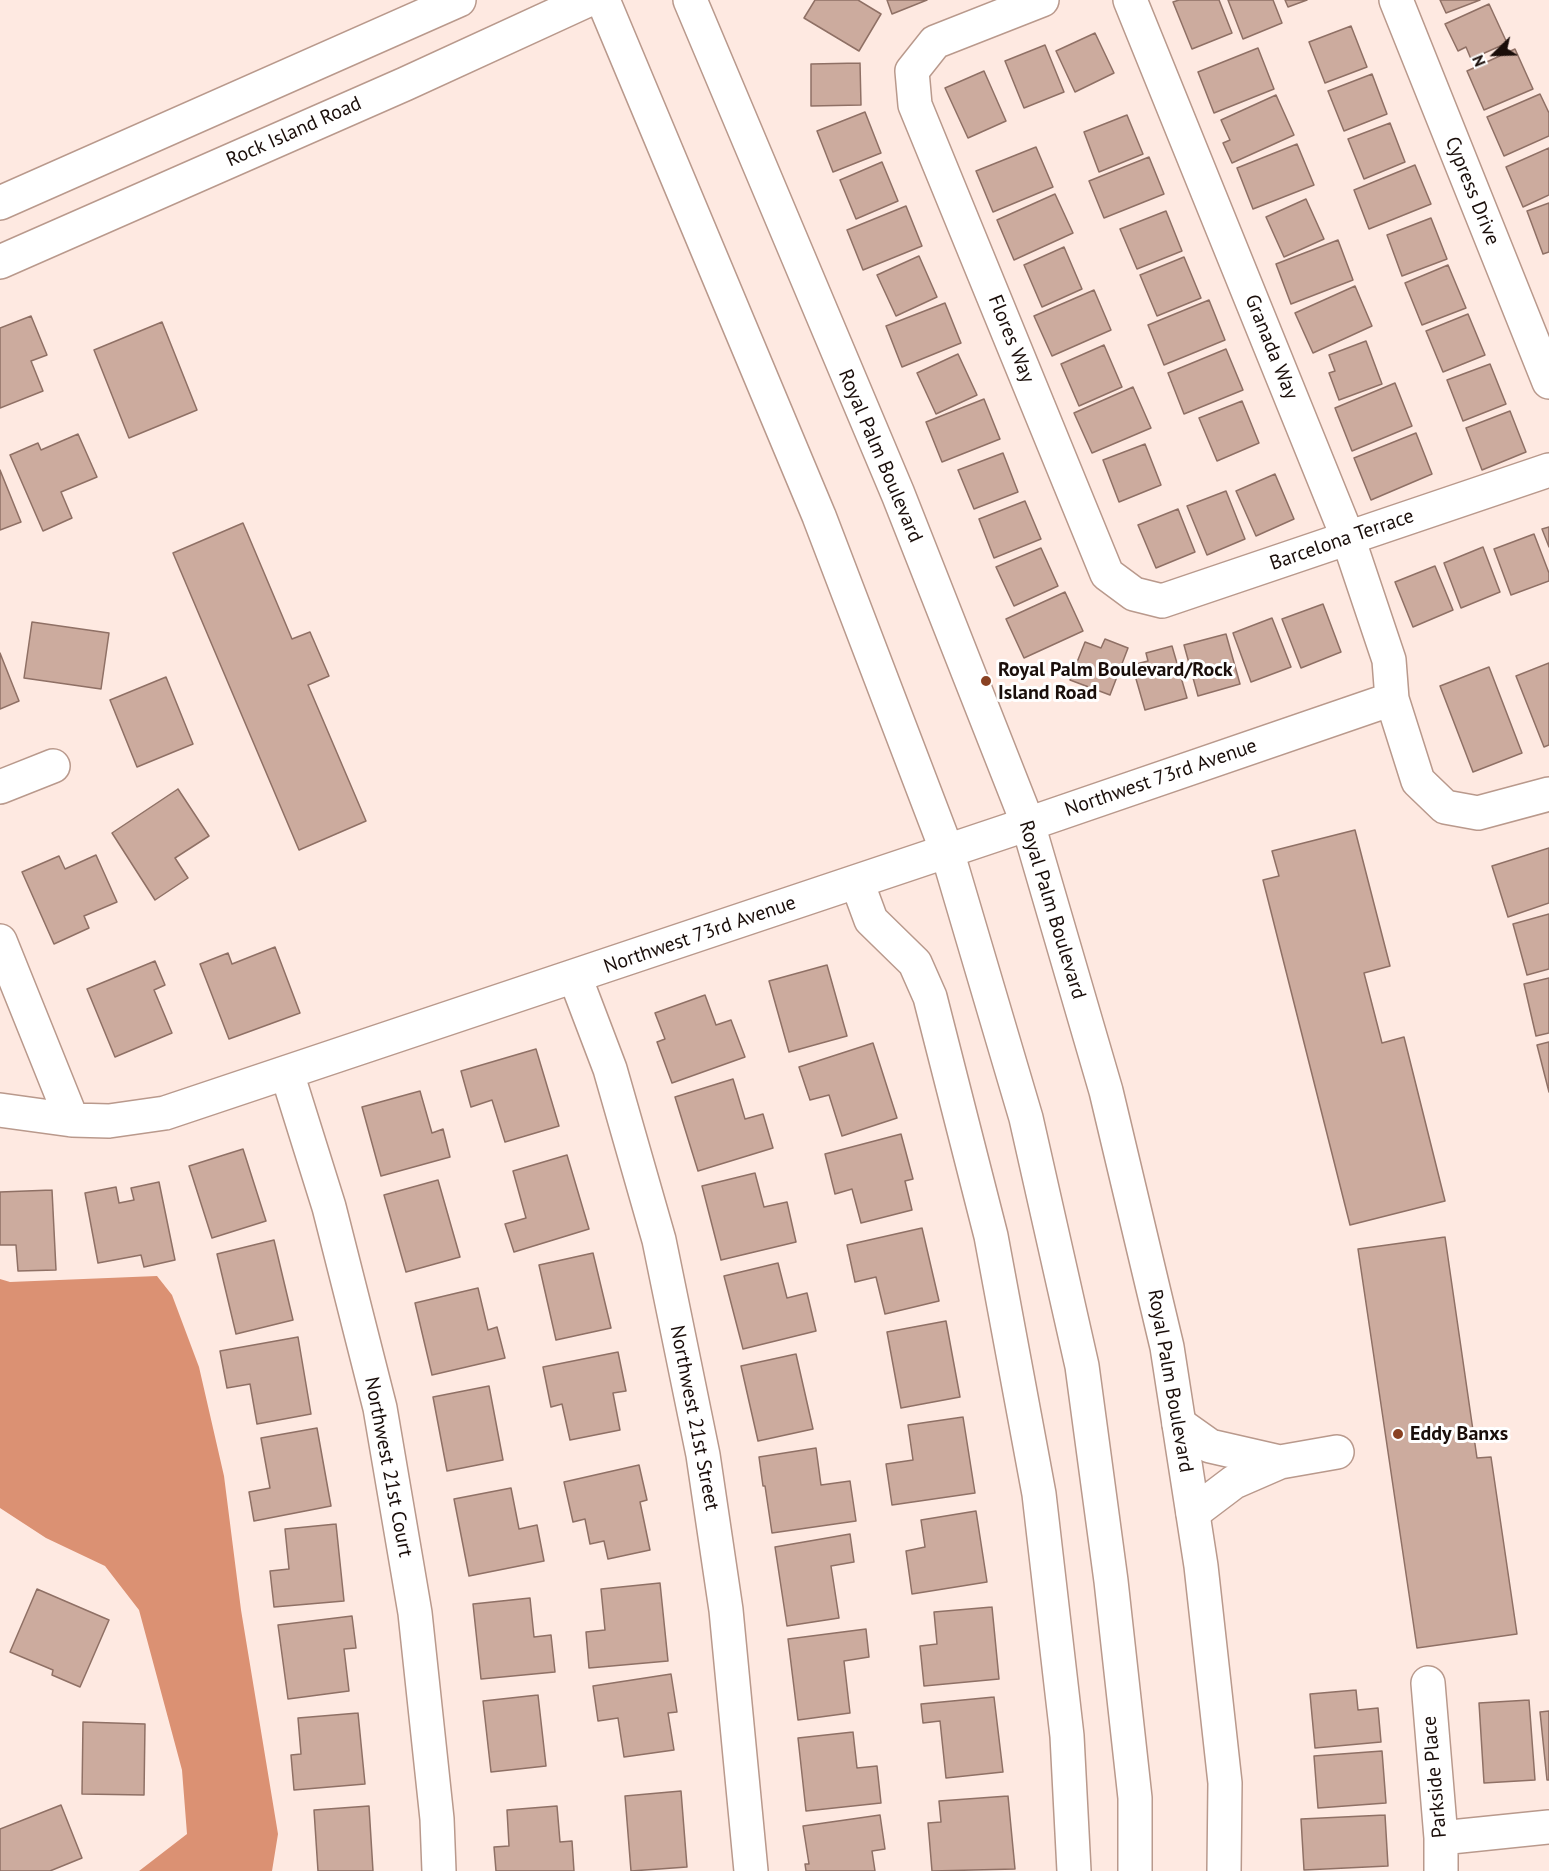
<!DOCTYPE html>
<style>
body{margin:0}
#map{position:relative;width:1549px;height:1871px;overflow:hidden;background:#fee9e1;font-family:"PT Sans",sans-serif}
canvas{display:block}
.north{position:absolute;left:1465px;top:24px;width:60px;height:60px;-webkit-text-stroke:4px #fff;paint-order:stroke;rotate:247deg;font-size:16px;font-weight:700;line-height:24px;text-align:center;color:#1a0e0a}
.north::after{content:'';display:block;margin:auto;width:21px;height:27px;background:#1a0e0a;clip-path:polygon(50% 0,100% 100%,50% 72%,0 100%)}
</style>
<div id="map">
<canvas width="1549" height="1871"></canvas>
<div class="north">N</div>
</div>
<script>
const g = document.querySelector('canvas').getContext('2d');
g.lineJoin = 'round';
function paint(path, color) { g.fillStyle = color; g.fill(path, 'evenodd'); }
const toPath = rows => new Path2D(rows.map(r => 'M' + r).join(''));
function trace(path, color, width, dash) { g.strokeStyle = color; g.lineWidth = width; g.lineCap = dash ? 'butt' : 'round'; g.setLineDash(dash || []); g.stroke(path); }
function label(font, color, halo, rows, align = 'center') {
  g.font = font + ' "PT Sans",sans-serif'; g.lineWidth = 6; g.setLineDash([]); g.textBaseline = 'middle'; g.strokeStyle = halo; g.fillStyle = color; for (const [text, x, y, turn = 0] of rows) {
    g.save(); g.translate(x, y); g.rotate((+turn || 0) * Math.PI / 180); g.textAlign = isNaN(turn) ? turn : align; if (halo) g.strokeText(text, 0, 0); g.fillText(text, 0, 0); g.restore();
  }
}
paint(toPath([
 [157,1276,172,1295,199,1367,224,1476,241,1610,278,1834,272,1871,139,1871,187,1834,182,1770,139,1610,105,1566,46,1538,0,1508,0,1279,10,1282]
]), '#db9173');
const building = toPath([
 [815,0,858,0,881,14,859,51,804,18,815,0],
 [887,0,927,0,892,14,887,0],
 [1179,0,1219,0,1232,33,1192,49,1173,2,1179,0],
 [1228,0,1273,0,1282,23,1243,39,1228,0],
 [1285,0,1307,0,1288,7,1285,0],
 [1440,0,1480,0,1446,13,1440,0],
 [1489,4,1507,43,1471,59,1466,47,1458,51,1445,24,1489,4],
 [1351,26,1367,67,1325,83,1309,42,1351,26],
 [1095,33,1114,73,1075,92,1056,51,1095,33],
 [1045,45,1064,92,1024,108,1005,61,1045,45],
 [1258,48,1274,89,1214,113,1198,72,1258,48],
 [1515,49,1533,89,1484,110,1467,71,1515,49],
 [860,63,861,105,811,106,811,64,860,63],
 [984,71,1006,121,968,138,945,88,984,71],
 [1372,74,1387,114,1344,131,1328,91,1372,74],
 [1540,94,1549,113,1549,136,1504,156,1487,117,1540,94],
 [1276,95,1294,135,1232,163,1223,143,1230,140,1221,120,1276,95],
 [865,112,881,153,833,172,817,131,865,112],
 [1127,115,1143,154,1099,172,1084,132,1127,115],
 [1390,123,1405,162,1364,179,1348,139,1390,123],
 [1297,144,1314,185,1253,209,1237,168,1297,144],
 [1036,147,1053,187,993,212,976,171,1036,147],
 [1549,148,1549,195,1523,207,1506,167,1549,148],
 [1149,157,1164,194,1104,218,1089,181,1149,157],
 [882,162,898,201,856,219,840,180,882,162],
 [1415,165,1431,204,1369,229,1354,190,1415,165],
 [1055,194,1073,233,1014,260,997,220,1055,194],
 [1306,199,1324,239,1284,257,1266,217,1306,199],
 [1549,203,1549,252,1543,254,1527,211,1549,203],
 [906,206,922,246,863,270,847,230,906,206],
 [1166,211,1182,251,1137,269,1120,229,1166,211],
 [1431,218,1447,259,1402,276,1387,235,1431,218],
 [1338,240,1353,280,1291,304,1276,264,1338,240],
 [1064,247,1082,289,1042,307,1024,265,1064,247],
 [919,256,937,297,896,316,877,275,919,256],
 [1184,257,1201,298,1157,316,1140,275,1184,257],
 [1448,265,1466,308,1422,325,1405,283,1448,265],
 [1355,286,1372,326,1313,353,1295,313,1355,286],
 [1094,290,1111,330,1052,356,1034,316,1094,290],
 [1209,300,1225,340,1164,365,1148,325,1209,300],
 [945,303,961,343,902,367,886,326,945,303],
 [1468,314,1485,355,1443,372,1426,331,1468,314],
 [31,316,47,355,31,361,43,391,0,408,0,328,31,316],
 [162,322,197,410,129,438,94,350,162,322],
 [1366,341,1382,384,1339,400,1329,373,1335,371,1329,355,1366,341],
 [1104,345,1122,387,1079,406,1061,364,1104,345],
 [1226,349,1243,390,1184,414,1168,373,1226,349],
 [958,354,977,395,936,414,917,373,958,354],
 [1490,364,1506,404,1463,421,1447,380,1490,364],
 [1395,383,1412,426,1352,451,1335,408,1395,383],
 [1133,387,1151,428,1092,453,1074,413,1133,387],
 [984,399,1000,439,942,462,926,422,984,399],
 [1242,401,1259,443,1217,461,1199,418,1242,401],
 [1510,411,1526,452,1482,470,1466,428,1510,411],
 [1416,433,1432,474,1371,500,1354,458,1416,433],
 [78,434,97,477,61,492,72,518,43,531,10,455,38,443,41,450,78,434],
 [1145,444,1161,485,1119,502,1103,460,1145,444],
 [1003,453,1018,492,974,509,958,470,1003,453],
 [0,470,21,522,0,530,0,470],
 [1275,474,1294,519,1256,536,1236,491,1275,474],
 [1226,491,1245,539,1207,555,1187,506,1226,491],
 [1025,501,1041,539,994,558,979,519,1025,501],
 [1178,509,1195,552,1156,568,1138,525,1178,509],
 [243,523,292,639,310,632,329,676,308,685,366,821,299,850,173,553,243,523],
 [1549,527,1549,547,1542,529,1549,527],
 [1534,534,1549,573,1549,581,1511,595,1494,549,1534,534],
 [1483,547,1500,592,1461,608,1444,563,1483,547],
 [1041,548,1058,586,1014,606,996,567,1041,548],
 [1435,566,1453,610,1413,627,1395,582,1435,566],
 [1065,592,1083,631,1024,658,1006,619,1065,592],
 [1323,604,1341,652,1301,668,1282,619,1323,604],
 [1272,618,1291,667,1251,682,1233,633,1272,618],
 [32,622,109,633,101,689,24,678,32,622],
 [1226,634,1240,684,1198,696,1184,645,1226,634],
 [1105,639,1128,648,1110,695,1070,680,1085,642,1101,648,1105,639],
 [1172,646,1187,698,1145,710,1132,665,1148,661,1146,653,1172,646],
 [0,653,19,701,0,709,0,653],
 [1549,663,1549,745,1544,747,1516,676,1549,663],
 [1489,667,1522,753,1473,772,1440,686,1489,667],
 [166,677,193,744,137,767,110,700,166,677],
 [178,789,209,836,175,858,188,878,155,900,112,833,178,789],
 [1355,830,1390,966,1364,973,1382,1043,1404,1037,1445,1201,1350,1225,1263,880,1279,876,1272,851,1355,830],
 [1549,848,1549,903,1508,917,1492,866,1549,848],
 [96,855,117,902,84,916,89,928,54,944,22,872,59,856,65,869,96,855],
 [1549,914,1549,969,1527,975,1513,924,1549,914],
 [275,947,300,1013,229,1039,200,964,228,953,232,964,275,947],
 [155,961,165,985,154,990,172,1033,115,1057,87,989,155,961],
 [827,965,847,1036,789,1052,769,981,827,965],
 [1549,978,1549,1033,1536,1036,1524,984,1549,978],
 [705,995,716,1025,731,1020,745,1057,672,1083,657,1042,665,1039,655,1013,705,995],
 [1549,1042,1549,1092,1537,1045,1549,1042],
 [873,1043,897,1118,842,1136,829,1095,810,1100,799,1067,873,1043],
 [536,1049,559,1126,505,1142,492,1100,471,1107,461,1071,536,1049],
 [733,1079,745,1119,763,1114,773,1148,698,1171,675,1097,733,1079],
 [420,1091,432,1133,443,1129,450,1157,381,1176,362,1107,420,1091],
 [901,1134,913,1179,905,1181,912,1210,861,1223,852,1189,835,1194,825,1154,901,1134],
 [243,1149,266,1221,212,1238,189,1166,243,1149],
 [567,1155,589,1229,514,1252,505,1224,526,1218,513,1171,567,1155],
 [755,1173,764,1207,787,1202,796,1242,721,1260,702,1186,755,1173],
 [438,1180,460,1257,406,1272,384,1195,438,1180],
 [159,1182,175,1260,144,1267,141,1255,98,1263,85,1193,116,1187,119,1203,134,1200,131,1188,159,1182],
 [52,1190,56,1270,18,1271,16,1245,0,1245,0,1192,52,1190],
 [922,1228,939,1301,885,1314,876,1277,855,1282,847,1245,922,1228],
 [1445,1237,1477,1458,1491,1457,1517,1634,1417,1648,1358,1249,1445,1237],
 [274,1240,293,1320,236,1334,217,1254,274,1240],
 [593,1253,611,1328,556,1340,539,1265,593,1253],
 [778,1263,787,1298,807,1293,816,1331,743,1349,724,1276,778,1263],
 [478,1288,488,1330,497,1327,505,1358,432,1375,415,1303,478,1288],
 [946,1321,960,1397,901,1408,887,1332,946,1321],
 [298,1337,311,1414,257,1424,250,1384,227,1388,220,1351,298,1337],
 [618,1352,626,1391,613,1393,620,1430,570,1440,562,1404,551,1407,543,1367,618,1352],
 [796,1354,813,1429,758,1441,741,1366,796,1354],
 [489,1386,503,1460,447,1471,433,1397,489,1386],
 [963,1417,975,1493,892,1505,886,1464,913,1460,908,1425,963,1417],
 [317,1428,331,1506,254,1521,249,1492,270,1488,261,1438,317,1428],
 [816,1448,821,1485,850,1481,856,1521,772,1533,765,1486,763,1486,759,1457,816,1448],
 [639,1465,647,1500,640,1502,650,1550,608,1559,604,1541,590,1544,585,1519,573,1522,564,1482,639,1465],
 [511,1488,519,1529,537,1525,544,1561,469,1576,454,1499,511,1488],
 [976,1511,987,1582,912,1594,906,1551,925,1547,921,1520,976,1511],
 [336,1524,344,1601,274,1607,270,1571,289,1569,285,1529,336,1524],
 [850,1534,854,1562,831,1566,839,1618,787,1626,775,1547,850,1534],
 [660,1583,668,1661,589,1668,586,1632,605,1630,601,1589,660,1583],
 [37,1589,109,1620,80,1687,52,1675,53,1670,10,1652,37,1589],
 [530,1598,534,1637,551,1635,555,1672,481,1679,473,1604,530,1598],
 [992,1607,999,1679,924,1686,920,1646,937,1644,934,1612,992,1607],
 [352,1616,356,1648,344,1649,349,1691,288,1699,278,1625,352,1616],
 [866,1629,869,1657,844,1661,850,1713,798,1720,788,1639,866,1629],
 [671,1674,677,1712,668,1713,674,1750,624,1757,618,1718,598,1721,593,1686,671,1674],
 [1356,1690,1358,1710,1378,1708,1381,1742,1315,1748,1310,1694,1356,1690],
 [538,1695,546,1766,491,1772,483,1701,538,1695],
 [994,1697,1003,1772,946,1778,940,1721,923,1723,921,1704,994,1697],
 [1529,1700,1535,1780,1484,1783,1479,1703,1529,1700],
 [1549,1711,1549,1780,1547,1780,1540,1712,1549,1711],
 [358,1713,365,1784,294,1790,291,1755,301,1754,298,1718,358,1713],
 [83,1722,145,1724,144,1795,82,1794,83,1722],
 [853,1732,857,1768,877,1766,881,1803,806,1811,798,1738,853,1732],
 [1382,1751,1386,1803,1318,1808,1314,1756,1382,1751],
 [681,1791,687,1867,631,1871,625,1796,681,1791],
 [1008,1796,1015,1869,932,1871,928,1823,941,1822,939,1801,1008,1796],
 [61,1805,82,1858,50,1871,0,1871,0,1829,61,1805],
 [369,1806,373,1871,318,1871,314,1810,369,1806],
 [557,1806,560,1842,572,1841,574,1871,496,1871,494,1847,509,1846,507,1810,557,1806],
 [880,1815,885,1849,872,1851,875,1871,806,1871,805,1864,809,1864,803,1826,880,1815],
 [1385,1815,1388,1866,1304,1870,1301,1819,1385,1815]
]);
paint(building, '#ccab9e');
trace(building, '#8f7065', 1.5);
const minor = toPath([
 [1042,0,935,42,912,71,915,105,1107,574,1134,594,1162,601,1549,470],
 [1130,0,1348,538,1389,660,1392,699,1418,781,1445,807,1478,813,1549,794],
 [1396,0,1549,382],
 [0,787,53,766],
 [857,882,871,920,915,963,930,997,991,1236,1039,1494,1067,1736,1074,1871],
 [0,941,72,1120],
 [575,977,610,1069,659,1240,703,1455,726,1610,751,1871],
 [287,1073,329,1207,380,1408,415,1613,437,1819,439,1871],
 [0,1110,72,1120,109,1121,165,1113,1028,824,1392,699],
 [1179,1424,1210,1446,1280,1462],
 [1193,1513,1234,1482,1280,1462,1337,1452],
 [1428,1683,1441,1838,1441,1871],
 [1441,1838,1549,1827]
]);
const major = toPath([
 [603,0,819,516,947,851,1026,1118,1082,1366,1111,1581,1135,1798,1135,1871],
 [690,0,898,494,1028,824,1106,1091,1167,1347,1201,1566,1225,1783,1224,1871],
 [0,203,459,0],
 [0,262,405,84,588,0]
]);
trace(minor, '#b9998c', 36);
trace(major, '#b9998c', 36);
trace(minor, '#fff', 33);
trace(major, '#fff', 33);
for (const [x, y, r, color] of [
 [986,681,6,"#894122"],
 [1398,1434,6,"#894122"]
]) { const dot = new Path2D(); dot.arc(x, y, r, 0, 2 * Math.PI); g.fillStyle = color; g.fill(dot); trace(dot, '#fff', 2); }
label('20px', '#1a0e0a', '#fff', [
 ["Rock Island Road",294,132,-24],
 ["Cypress Drive",1472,191,68],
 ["Flores Way",1011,339,68],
 ["Granada Way",1271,347,68],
 ["Royal Palm Boulevard",880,456,67],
 ["Barcelona Terrace",1342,540,-19],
 ["Northwest 73rd Avenue",1161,778,-19],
 ["Royal Palm Boulevard",1052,910,73],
 ["Northwest 73rd Avenue",700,935,-19],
 ["Royal Palm Boulevard",1170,1381,80],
 ["Northwest 21st Street",694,1418,79],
 ["Northwest 21st Court",388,1467,79],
 ["Parkside Place",1435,1777,-95]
]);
label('bold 20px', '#1a0e0a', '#fff', [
 ["Royal Palm Boulevard/Rock",998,670],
 ["Island Road",998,693],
 ["Eddy Banxs",1410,1434]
], 'left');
</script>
